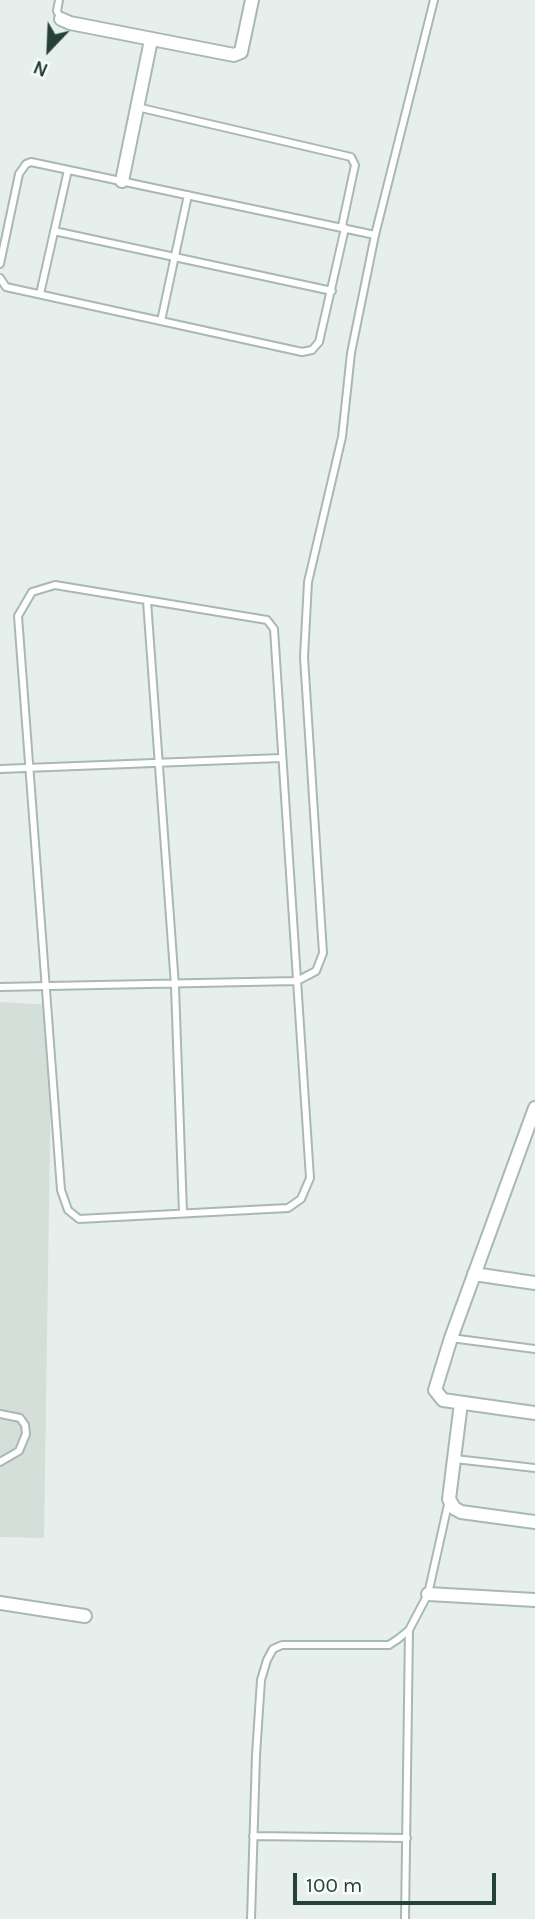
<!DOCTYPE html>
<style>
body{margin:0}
#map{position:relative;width:535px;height:1919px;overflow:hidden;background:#e6efeb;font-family:Karla,sans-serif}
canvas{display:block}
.north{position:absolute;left:14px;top:14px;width:70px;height:70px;-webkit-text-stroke:5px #f7fbf9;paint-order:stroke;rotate:203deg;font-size:19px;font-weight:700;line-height:28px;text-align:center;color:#24423a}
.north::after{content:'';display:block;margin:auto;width:24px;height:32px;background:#24423a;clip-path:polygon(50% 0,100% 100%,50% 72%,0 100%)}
.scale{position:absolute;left:293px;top:1873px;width:203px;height:32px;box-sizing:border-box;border:4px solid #24423a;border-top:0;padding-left:9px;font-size:21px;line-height:24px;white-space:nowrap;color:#24423a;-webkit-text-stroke:5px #f7fbf9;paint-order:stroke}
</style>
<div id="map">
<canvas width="535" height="1919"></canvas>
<div class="north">N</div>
<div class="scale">100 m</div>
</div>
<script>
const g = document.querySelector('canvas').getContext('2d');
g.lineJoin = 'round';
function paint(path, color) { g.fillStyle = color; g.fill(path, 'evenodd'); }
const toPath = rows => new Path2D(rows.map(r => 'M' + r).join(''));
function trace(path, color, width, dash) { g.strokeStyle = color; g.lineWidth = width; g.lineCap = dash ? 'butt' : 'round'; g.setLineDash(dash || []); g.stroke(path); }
paint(toPath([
 [0,1002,52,1005,44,1538,0,1537]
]), '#d4dfda');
const lane = toPath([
 [59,0,57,11,61,19],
 [137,107,351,157,355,165,342,226],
 [54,231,332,291],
 [0,264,19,174,26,164,31,162,375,235],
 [0,278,6,287,302,352,312,350,319,342,345,228],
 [40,294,68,170],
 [161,321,188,195],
 [55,585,267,620,274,629,310,1178,301,1199,288,1208,79,1219,68,1210,61,1190,18,616,32,592,55,585],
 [147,601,175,986,183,1213],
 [0,769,281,758],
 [0,987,297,981,316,971,323,953,304,657,308,582,342,437,351,353,375,235,434,0],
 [451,1338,535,1349],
 [0,1414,20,1418,25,1425,26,1434,19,1451,0,1462],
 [455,1459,535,1468],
 [253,1836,407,1838],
 [251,1919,256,1755,261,1680,267,1660,273,1649,282,1645,389,1645,398,1639,409,1630,428,1594,449,1500],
 [405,1919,409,1630]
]);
const street = toPath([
 [61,19,70,23,234,55,241,52,252,0],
 [122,181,151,40],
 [535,1108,451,1338,435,1390,443,1400,535,1413],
 [474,1274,535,1283],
 [461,1403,449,1499,454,1508,461,1512,535,1522],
 [428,1594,535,1600],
 [0,1603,85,1616]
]);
trace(lane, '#a8b8b2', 10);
trace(street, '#a8b8b2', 16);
trace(lane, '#fff', 6);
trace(street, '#fff', 12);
</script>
